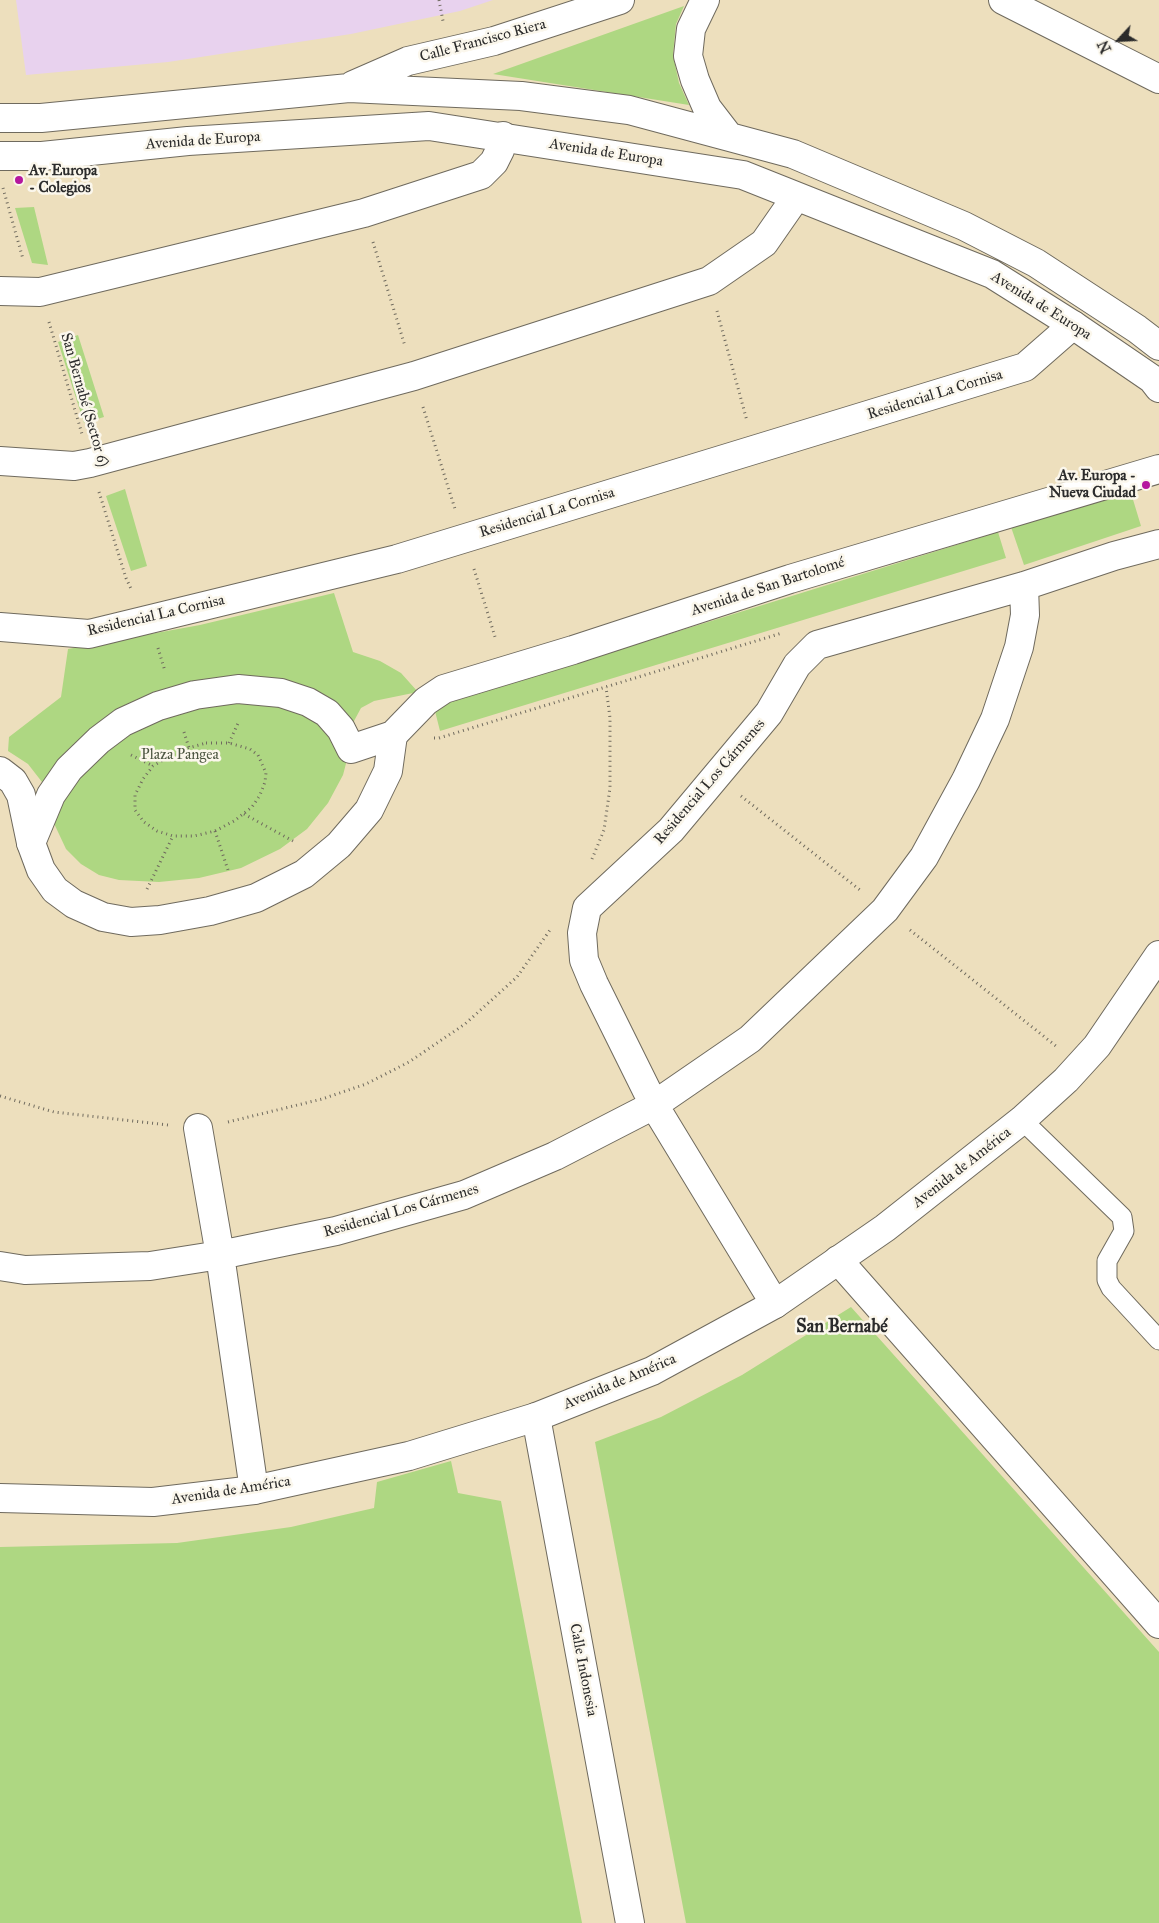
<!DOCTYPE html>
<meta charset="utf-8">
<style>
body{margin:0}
#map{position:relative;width:1159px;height:1923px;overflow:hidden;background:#eddfbd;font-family:"IM FELL Great Primer",serif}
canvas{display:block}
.north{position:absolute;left:1094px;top:15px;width:50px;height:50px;-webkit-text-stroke:4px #fbf7ec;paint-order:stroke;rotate:245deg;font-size:14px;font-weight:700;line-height:20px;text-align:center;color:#2b2b2b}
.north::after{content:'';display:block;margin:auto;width:18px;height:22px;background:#2b2b2b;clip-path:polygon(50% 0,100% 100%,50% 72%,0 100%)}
</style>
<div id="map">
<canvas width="1159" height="1923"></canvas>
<div class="north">N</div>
</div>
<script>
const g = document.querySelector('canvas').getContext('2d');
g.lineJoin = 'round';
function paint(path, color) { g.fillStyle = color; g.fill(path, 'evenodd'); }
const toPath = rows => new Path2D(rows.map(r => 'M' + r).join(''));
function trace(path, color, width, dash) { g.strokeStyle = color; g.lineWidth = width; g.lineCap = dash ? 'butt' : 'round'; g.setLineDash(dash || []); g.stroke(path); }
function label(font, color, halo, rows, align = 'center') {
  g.font = font + ' "IM FELL Great Primer",serif'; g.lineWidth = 5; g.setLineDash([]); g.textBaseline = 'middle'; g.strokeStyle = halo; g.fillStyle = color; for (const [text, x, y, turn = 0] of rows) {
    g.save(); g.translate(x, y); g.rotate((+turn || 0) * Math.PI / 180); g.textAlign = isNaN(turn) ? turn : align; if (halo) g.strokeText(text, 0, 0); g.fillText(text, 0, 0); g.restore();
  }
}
paint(toPath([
 [16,0,493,0,460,11,351,34,168,62,26,75]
]), '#e8d2ee');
paint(toPath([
 [684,6,676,24,673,55,679,83,689,105,493,74],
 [34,207,48,265,32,263,15,208],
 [78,335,104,417,84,423,58,342],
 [125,489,147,566,131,571,106,496],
 [1131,493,1141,526,1024,565,1011,527],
 [998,532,1006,558,440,731,434,707],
 [334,593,353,652,380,661,401,673,418,692,374,701,361,708,354,721,355,729,343,775,328,803,307,829,280,849,241,868,199,878,159,882,119,880,99,875,81,864,66,849,51,817,42,782,28,764,8,751,9,737,61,697,68,649,200,625],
 [851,1307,1159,1652,1159,1923,686,1923,595,1442,661,1417,742,1375],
 [451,1461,458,1493,501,1501,582,1923,0,1923,0,1547,177,1543,291,1527,374,1508,377,1482]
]), '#aed782');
const service = toPath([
 [1022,1120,1122,1217,1124,1231,1107,1261,1107,1280,1111,1288,1159,1340]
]);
const pedestrian = toPath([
 [31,843,51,795,69,769,99,740,123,722,158,706,195,695,238,689,281,693,308,702,327,713,341,729,351,749,393,735,426,701,444,689,573,650,790,579,1159,469],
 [838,1260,1159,1624]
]);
const minor = toPath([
 [1003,0,1159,79],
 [0,291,40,292,364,213,481,175,494,162,500,150,503,136],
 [0,461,74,466,90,463,414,376,709,281,764,243,796,197],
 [0,627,89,634,397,559,1025,367,1073,325],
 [0,771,13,781,21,795,31,843,41,870,55,890,74,904,103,917,131,922,160,920,210,911,256,898,304,874,339,845,369,810,388,771,393,735],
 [198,1128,220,1255,254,1490],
 [0,1266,25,1270,150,1266,220,1255,336,1231,464,1195,555,1156,654,1105,750,1039,885,910,924,857,966,780,995,719,1019,647,1025,615,1024,586],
 [775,1304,654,1105,594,984,584,960,582,933,587,908,671,830,769,713,797,665,817,645,1024,586,1114,556,1159,544],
 [536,1417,630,1923]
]);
const tertiary = toPath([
 [705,0,691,29,688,56,695,80,707,108,727,134],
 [353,85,408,61,494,41,620,0],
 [0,118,41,118,349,88,521,96,629,110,793,154,964,226,1036,263,1137,329,1159,346],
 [0,156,42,156,188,141,429,126,743,175,992,274,1073,325,1152,379,1159,388],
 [0,1498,153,1502,254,1490,409,1456,536,1417,652,1371,775,1304,885,1228,1022,1120,1066,1080,1097,1046,1159,955]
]);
trace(service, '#6f6a5e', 21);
trace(pedestrian, '#6f6a5e', 30);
trace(minor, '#6f6a5e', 30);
trace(tertiary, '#6f6a5e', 30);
trace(toPath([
 [439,0,443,21],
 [3,188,23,259],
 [373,242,405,346],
 [717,311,747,421],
 [49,322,82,434],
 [423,407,455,509],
 [99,492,126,578,132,591],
 [474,569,496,640],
 [158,648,165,671],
 [184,732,189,748],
 [434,738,439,738,782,633],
 [206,743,229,743,250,749,258,755,266,773,265,782,260,795,252,807,234,821,215,831,194,836,173,836,157,831,144,822,135,810,135,795,143,779,153,766,178,751,206,743],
 [229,743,239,721],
 [131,755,153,766],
 [741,796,860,890],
 [244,814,293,841],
 [215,831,229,873],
 [592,859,604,830,610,788,610,718,606,687],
 [147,889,173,836],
 [910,930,1056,1046],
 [0,1096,54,1112,168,1125],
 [228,1122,322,1099,366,1084,409,1062,465,1024,517,977,550,930]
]), '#6f6a5e', 3, [1, 4]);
trace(service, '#fff', 19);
trace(pedestrian, '#fff', 28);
trace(minor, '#fff', 28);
trace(tertiary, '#fff', 28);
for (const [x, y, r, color] of [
 [19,180,5,"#b5179e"],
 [1146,485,5,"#b5179e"]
]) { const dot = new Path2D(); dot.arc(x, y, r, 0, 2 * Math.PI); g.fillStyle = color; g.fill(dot); trace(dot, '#fbf7ec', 2); }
label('15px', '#2b2b2b', '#fbf7ec', [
 ["Calle Francisco Riera",483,41,-15],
 ["Avenida de Europa",203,141,-4],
 ["Avenida de Europa",606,153,9],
 ["Avenida de Europa",1041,306,32],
 ["Residencial La Cornisa",935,395,-17],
 ["San Bernabé (Sector 6)",84,400,74],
 ["Residencial La Cornisa",547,513,-17],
 ["Avenida de San Bartolomé",768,587,-18],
 ["Residencial La Cornisa",156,616,-13],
 ["Residencial Los Cármenes",710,782,-49],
 ["Avenida de América",962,1168,-38],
 ["Residencial Los Cármenes",401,1211,-16],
 ["Avenida de América",620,1382,-23],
 ["Avenida de América",231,1491,-9],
 ["Calle Indonesia",583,1670,79]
]);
label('bold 15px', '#2b2b2b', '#fbf7ec', [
 ["Av. Europa",29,171],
 ["- Colegios",29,188],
 ["Av. Europa -",1136,476,"right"],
 ["Nueva Ciudad",1136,493,"right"]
], 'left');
label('15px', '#4c5641', '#fbf7ec', [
 ["Plaza Pangea",180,755]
]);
label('bold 18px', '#2b2b2b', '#fbf7ec', [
 ["San Bernabé",842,1328]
]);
</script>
